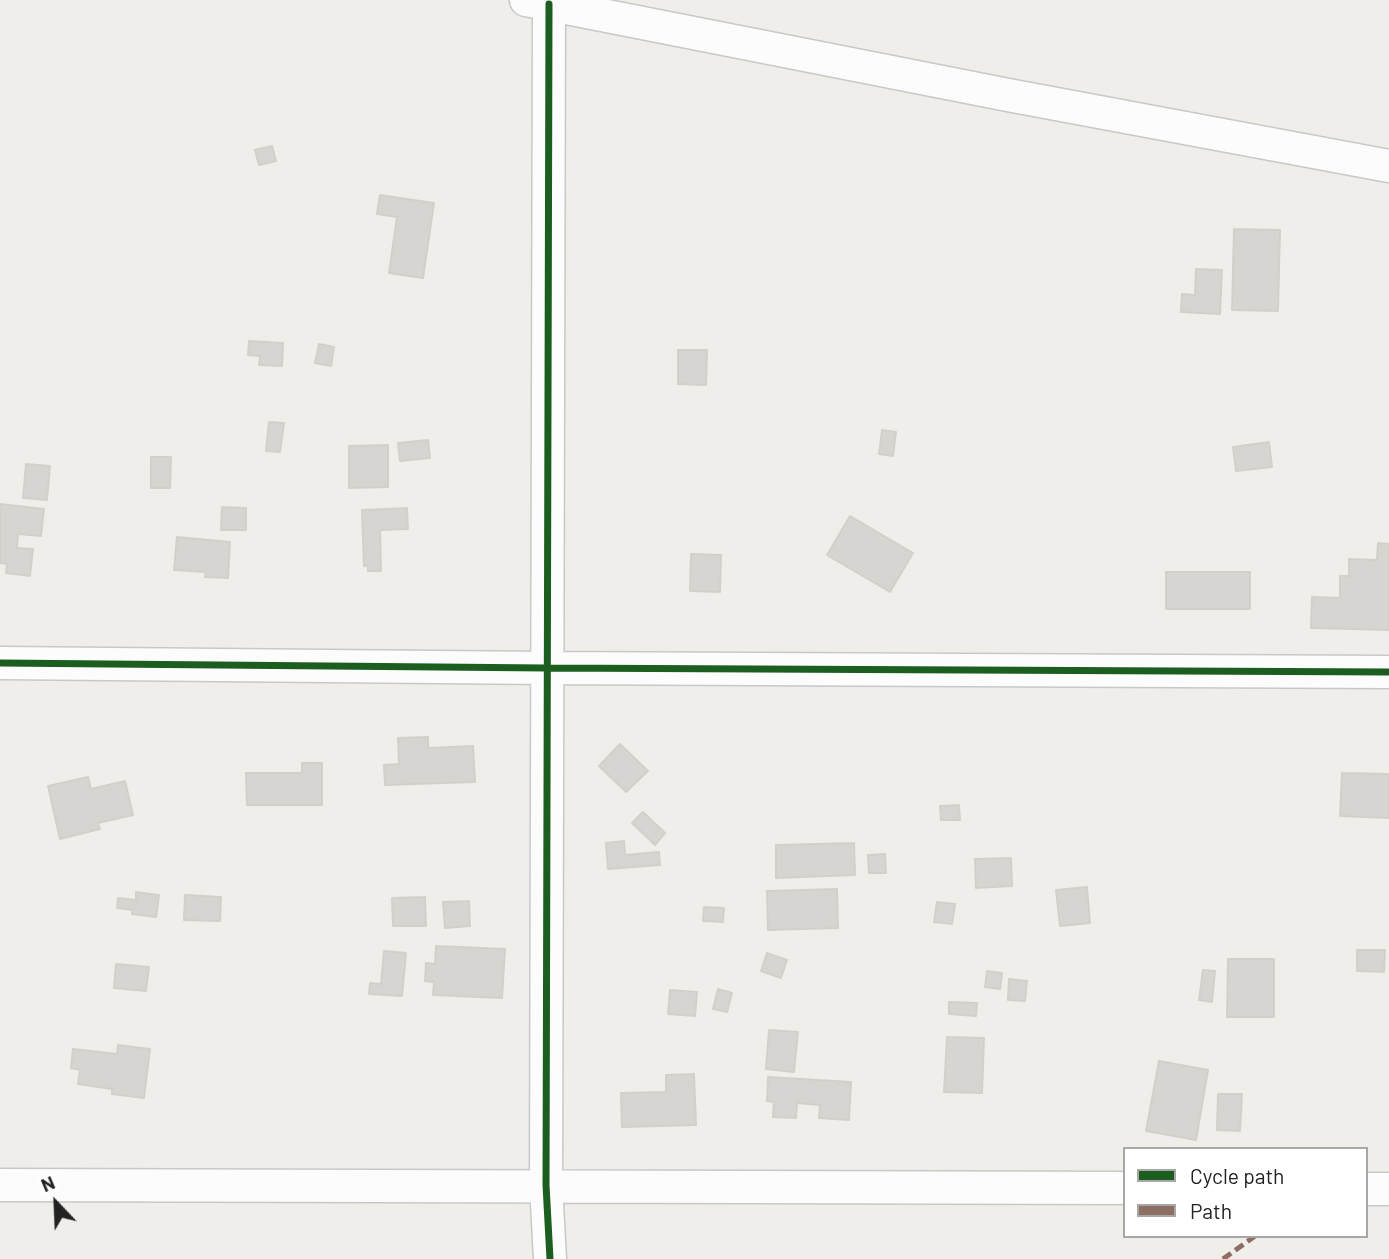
<!DOCTYPE html>
<style>
body{margin:0}
#map{position:relative;width:1389px;height:1259px;overflow:hidden;background:#f0eeeb;font-family:Barlow,sans-serif}
canvas{display:block}
.legend{position:absolute;left:1123px;top:1147px;width:245px;height:91px;box-sizing:border-box;background:#fff;border:2px solid #a7a7a7;margin:0;padding:9px 12px;list-style:none;font-size:21px;color:#222}
.legend li{display:flex;align-items:center;gap:14px;height:35px}
.legend b{width:35px;border:2px solid #a7a7a7}
.north{position:absolute;left:21px;top:1168px;width:70px;height:70px;-webkit-text-stroke:5px #fff;paint-order:stroke;rotate:337deg;font-size:19px;font-weight:700;line-height:28px;text-align:center;color:#222}
.north::after{content:'';display:block;margin:auto;width:24px;height:32px;background:#222;clip-path:polygon(50% 0,100% 100%,50% 72%,0 100%)}
</style>
<div id="map">
<canvas width="1389" height="1259"></canvas>
<ul class="legend">
<li><b style="height:9px;background:#1b5e20"></b>Cycle path</li>
<li><b style="height:9px;background:#8d6e63"></b>Path</li>
</ul>
<div class="north">N</div>
</div>
<script>
const g = document.querySelector('canvas').getContext('2d');
g.lineJoin = 'round';
function paint(path, color) { g.fillStyle = color; g.fill(path, 'evenodd'); }
const toPath = rows => new Path2D(rows.map(r => 'M' + r).join(''));
function trace(path, color, width, dash) { g.strokeStyle = color; g.lineWidth = width; g.lineCap = dash ? 'butt' : 'round'; g.setLineDash(dash || []); g.stroke(path); }
const building = toPath([
 [272,146,276,161,259,165,255,150,272,146],
 [380,195,434,203,423,278,389,273,397,217,377,214,380,195],
 [1234,229,1280,230,1278,311,1232,310,1234,229],
 [1196,269,1222,270,1220,314,1181,312,1182,294,1195,295,1196,269],
 [249,341,283,343,282,366,259,365,260,356,248,355,249,341],
 [319,344,334,347,331,366,315,363,319,344],
 [678,350,707,350,706,385,678,384,678,350],
 [269,422,284,423,280,452,266,451,269,422],
 [882,430,896,432,893,456,879,454,882,430],
 [428,440,430,458,400,461,398,443,428,440],
 [1269,442,1272,467,1236,471,1233,447,1269,442],
 [388,445,388,487,349,488,349,446,388,445],
 [151,457,171,457,170,488,151,488,151,457],
 [26,464,50,466,47,500,23,498,26,464],
 [0,504,44,509,41,536,18,534,17,548,33,549,30,576,6,573,7,564,0,563,0,504],
 [222,507,246,508,246,530,221,530,222,507],
 [407,508,408,529,380,530,381,571,368,571,368,565,364,566,362,510,407,508],
 [850,516,913,553,890,592,827,555,850,516],
 [177,537,230,542,228,578,205,577,206,572,174,570,177,537],
 [1378,543,1389,544,1389,630,1311,628,1312,597,1340,598,1340,576,1349,576,1349,559,1377,560,1378,543],
 [691,554,721,555,720,592,690,591,691,554],
 [1166,572,1250,572,1250,609,1166,609,1166,572],
 [428,737,428,748,473,746,475,782,385,785,384,765,399,764,398,738,428,737],
 [620,744,648,771,626,792,599,766,620,744],
 [302,763,322,763,322,805,247,805,246,773,302,773,302,763],
 [1342,773,1389,774,1389,818,1340,816,1342,773],
 [88,777,91,789,125,781,133,815,98,823,100,829,60,839,48,786,88,777],
 [959,805,960,820,941,820,940,806,959,805],
 [643,812,665,833,655,845,632,823,643,812],
 [624,841,625,855,659,852,660,865,608,869,606,843,624,841],
 [854,843,855,875,776,878,776,845,854,843],
 [885,854,886,873,869,873,868,855,885,854],
 [1011,858,1012,886,976,888,975,859,1011,858],
 [1087,887,1090,923,1060,926,1056,890,1087,887],
 [837,889,838,928,768,930,767,891,837,889],
 [136,892,159,895,156,917,132,914,133,910,117,908,118,898,136,900,136,892],
 [185,895,221,897,220,921,184,920,185,895],
 [425,897,426,926,393,926,392,898,425,897],
 [469,901,470,926,445,928,443,902,469,901],
 [937,902,955,904,952,924,934,922,937,902],
 [704,907,724,908,723,922,703,921,704,907],
 [436,946,505,949,502,998,433,995,434,982,425,981,426,963,435,964,436,946],
 [1357,950,1385,950,1384,972,1357,971,1357,950],
 [384,951,406,953,402,996,369,994,370,983,381,984,384,951],
 [767,953,787,960,781,978,761,971,767,953],
 [1228,959,1274,959,1274,1017,1227,1017,1228,959],
 [116,964,149,967,146,991,114,988,116,964],
 [1203,970,1215,971,1212,1002,1199,1000,1203,970],
 [987,971,1002,973,1000,989,985,987,987,971],
 [1009,979,1027,981,1025,1001,1008,1000,1009,979],
 [718,989,732,993,727,1012,713,1009,718,989],
 [670,990,697,992,695,1016,668,1014,670,990],
 [949,1002,977,1003,976,1016,949,1014,949,1002],
 [769,1030,798,1032,794,1072,766,1069,769,1030],
 [947,1037,984,1038,982,1093,944,1092,947,1037],
 [118,1045,150,1049,144,1098,112,1094,112,1089,78,1084,80,1070,71,1068,73,1049,117,1054,118,1045],
 [1159,1061,1208,1070,1196,1140,1146,1131,1159,1061],
 [694,1074,696,1125,622,1127,621,1093,666,1092,666,1075,694,1074],
 [768,1077,851,1082,849,1120,819,1118,820,1105,797,1103,796,1118,773,1117,774,1102,767,1101,768,1077],
 [1218,1094,1242,1094,1240,1131,1217,1130,1218,1094]
]);
paint(building, '#d7d4d2');
trace(building, '#d3d0cc', 2);
const minor = toPath([
 [526,0,1008,95,1389,166],
 [549,4,546,1185,550,1259],
 [0,663,546,668,1389,672],
 [0,1185,1125,1188],
 [1366,1189,1389,1189]
]);
trace(minor, '#c9c8c7', 35);
trace(minor, '#fdfcfc', 32);
trace(toPath([
 [1223,1259,1255,1236]
]), '#8d6e63', 5, [10, 5]);
trace(toPath([
 [549,4,546,1185,550,1259],
 [0,663,546,668,1389,672]
]), '#1b5e20', 7);
</script>
